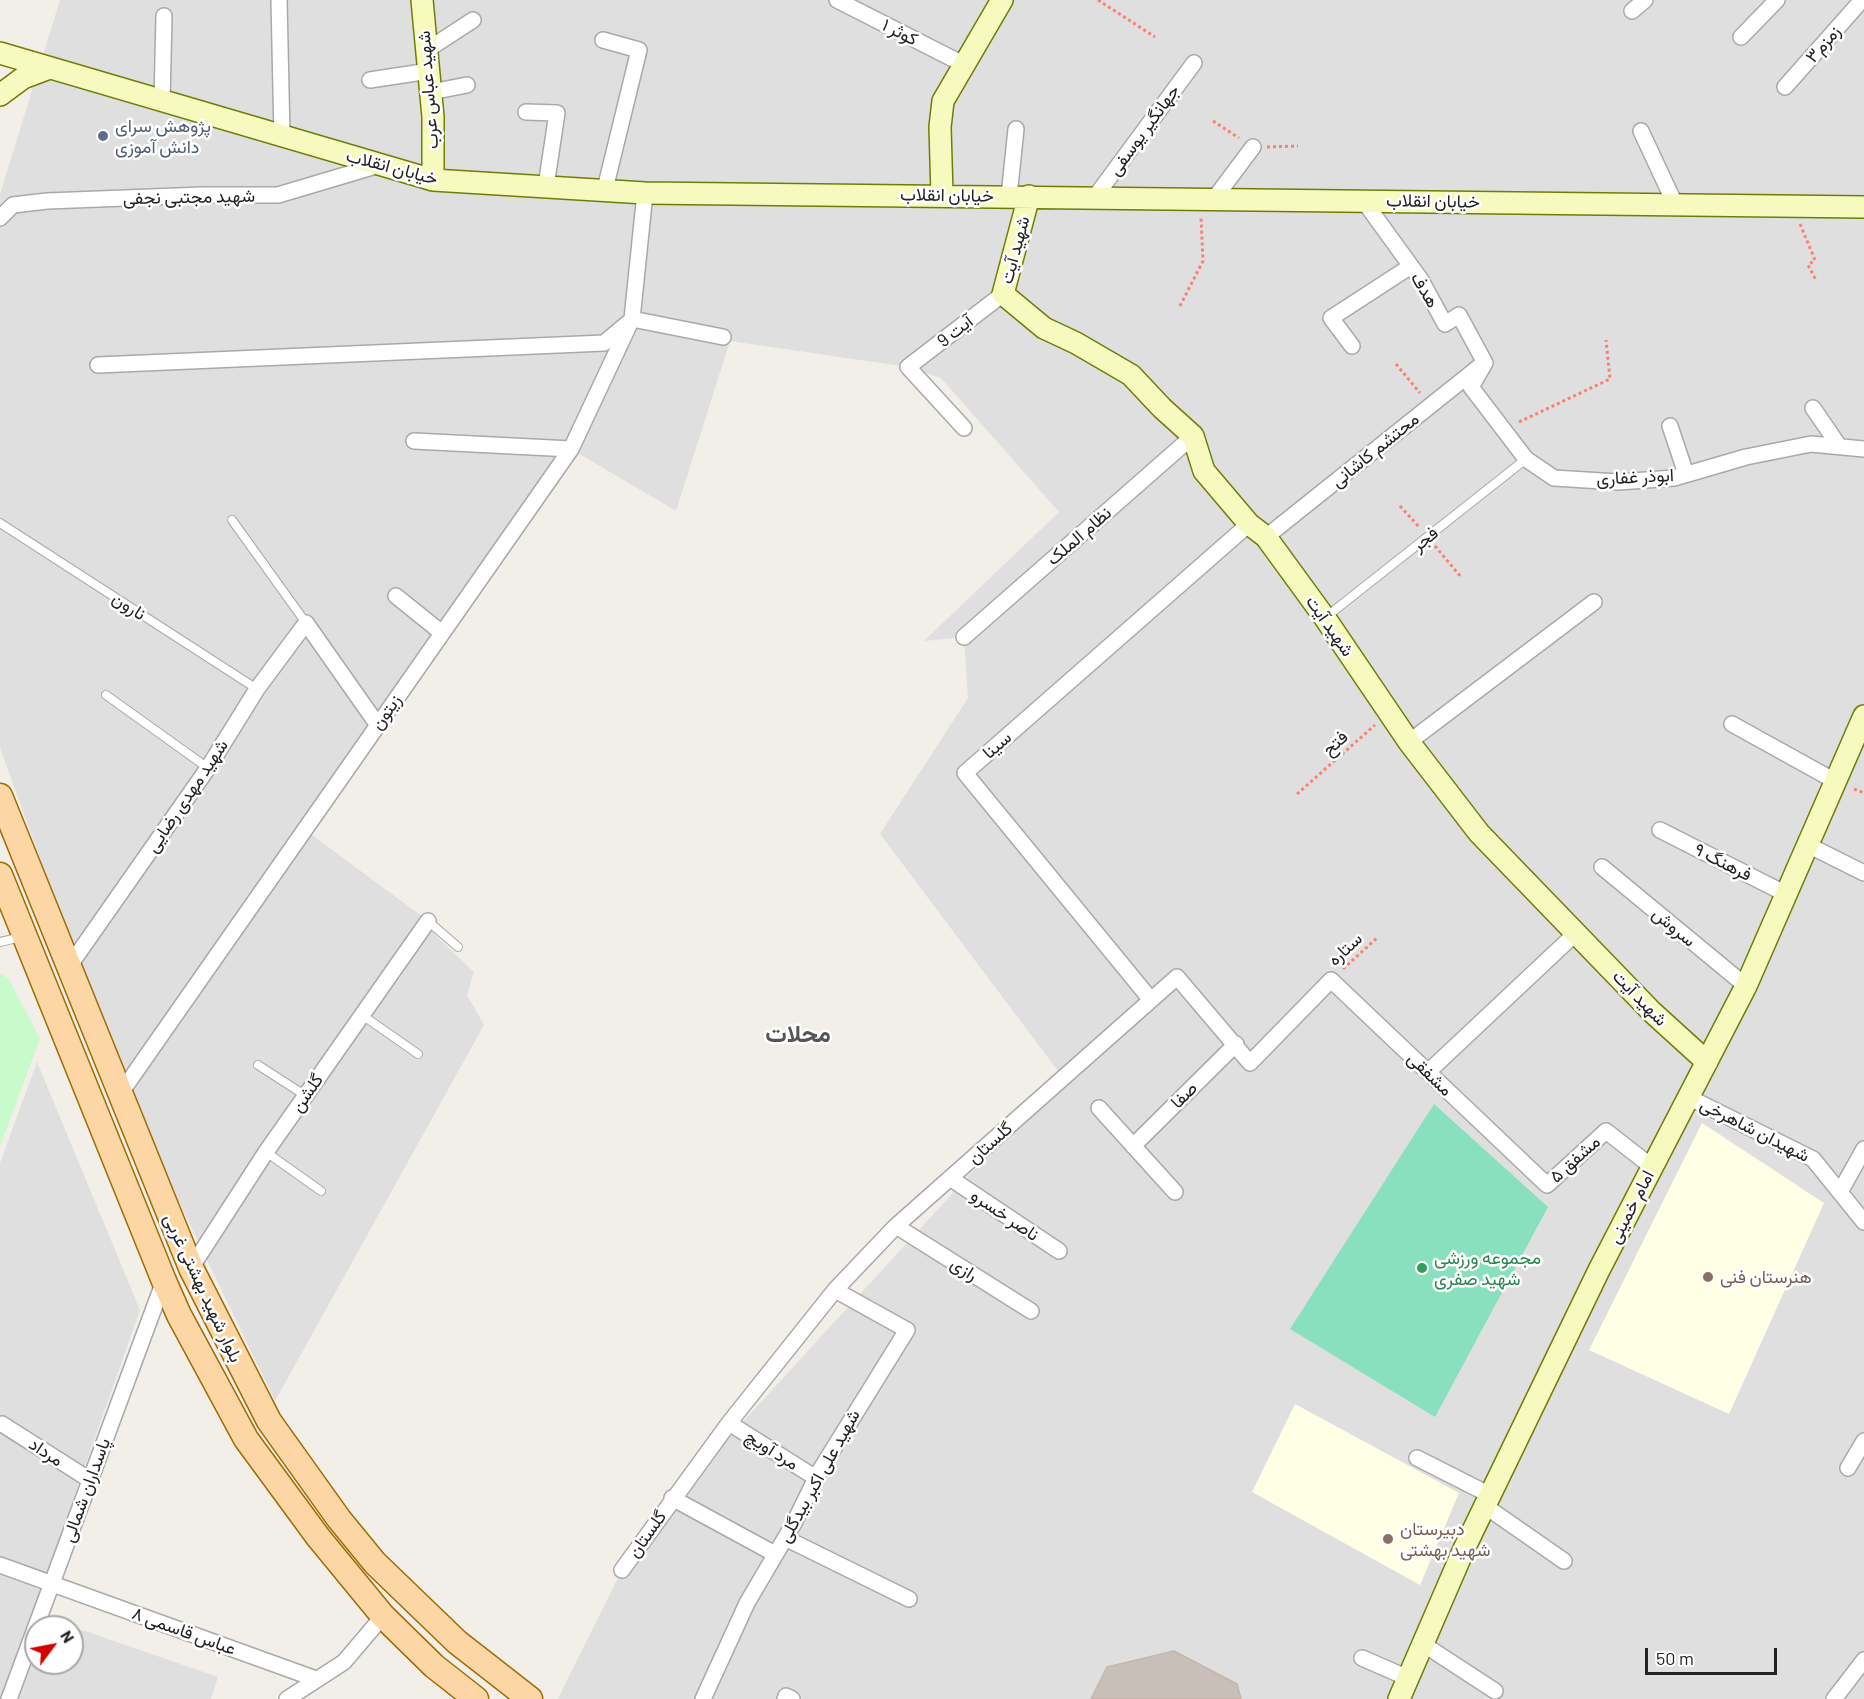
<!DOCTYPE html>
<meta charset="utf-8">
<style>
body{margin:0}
#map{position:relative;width:1864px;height:1699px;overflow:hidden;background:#f2efe9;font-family:Barlow,sans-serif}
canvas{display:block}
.north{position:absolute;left:24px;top:1615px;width:60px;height:60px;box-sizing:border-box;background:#fff;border:2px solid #a7a7a7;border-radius:50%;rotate:58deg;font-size:16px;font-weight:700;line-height:24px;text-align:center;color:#222}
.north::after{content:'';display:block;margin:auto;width:21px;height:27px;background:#d40000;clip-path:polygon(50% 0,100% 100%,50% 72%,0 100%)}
.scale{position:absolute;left:1645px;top:1648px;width:132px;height:27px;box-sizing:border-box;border:3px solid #222;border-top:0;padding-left:8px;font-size:18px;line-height:21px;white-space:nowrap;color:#222;-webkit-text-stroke:4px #fff;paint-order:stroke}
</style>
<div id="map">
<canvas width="1864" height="1699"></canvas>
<div class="north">N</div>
<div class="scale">50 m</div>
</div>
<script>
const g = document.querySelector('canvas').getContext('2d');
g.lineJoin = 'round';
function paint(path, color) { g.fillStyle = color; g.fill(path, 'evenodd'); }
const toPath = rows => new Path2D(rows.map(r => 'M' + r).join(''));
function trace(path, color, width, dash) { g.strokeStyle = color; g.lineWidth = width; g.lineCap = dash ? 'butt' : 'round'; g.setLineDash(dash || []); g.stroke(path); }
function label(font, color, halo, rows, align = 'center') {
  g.font = font + ' Barlow,Vazirmatn,sans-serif'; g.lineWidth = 5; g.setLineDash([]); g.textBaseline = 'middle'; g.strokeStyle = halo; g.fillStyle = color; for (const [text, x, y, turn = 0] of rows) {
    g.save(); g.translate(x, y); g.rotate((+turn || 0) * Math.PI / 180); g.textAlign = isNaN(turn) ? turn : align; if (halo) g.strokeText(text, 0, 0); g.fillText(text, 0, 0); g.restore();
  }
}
paint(toPath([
 [60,0,1864,0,1864,1699,558,1699,639,1535,1061,1075,880,834,968,698,964,637,924,641,1059,512,941,378,908,367,730,341,676,511,571,449,304,829,431,923,435,935,474,972,467,995,484,1025,275,1401,120,1079,0,748,0,194],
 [37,1062,140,1310,33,1613,218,1677,211,1699,0,1699,0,1163],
 [36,1627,72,1627,72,1663,36,1663]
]), '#e0dfdf');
paint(toPath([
 [1702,1123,1824,1203,1729,1414,1589,1350],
 [1295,1404,1459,1493,1420,1585,1252,1492]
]), '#ffffe5');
paint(toPath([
 [0,973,9,979,40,1039,0,1146]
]), '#c8facc');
paint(toPath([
 [1434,1104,1548,1207,1435,1417,1290,1329]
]), '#88e0be');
const building = toPath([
 [1174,1651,1237,1684,1241,1699,1091,1699,1107,1667,1174,1651]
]);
paint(building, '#c7bfb8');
trace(building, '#c4b6ab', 1.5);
const lane = toPath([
 [232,520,306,623],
 [0,523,257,689],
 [1326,617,1526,459],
 [106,695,208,768],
 [428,921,458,947],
 [0,942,21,937],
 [362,1015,418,1054],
 [258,1065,306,1096],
 [266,1152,321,1191]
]);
const street = toPath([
 [279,0,282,136],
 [837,0,963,64],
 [1632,11,1645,0],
 [1741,37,1777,0],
 [603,40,639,50,605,189],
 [427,50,473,20],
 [370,80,429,71],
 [1785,87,1862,0],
 [431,92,467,85],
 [162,102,164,16],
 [526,112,557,113,546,186],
 [1641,131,1675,204],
 [1009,196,1016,129],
 [1095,197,1194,63],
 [1214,199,1253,147],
 [1363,200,1421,280,1445,324,1459,315,1485,363],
 [0,218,13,205,47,201,203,195,278,195,379,165],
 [632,319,723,337],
 [1352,346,1331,318,1411,266],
 [1485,363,1471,387,1526,459,1554,478,1618,482,1674,478,1746,457,1811,444,1864,449],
 [98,365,604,343,628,323],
 [1813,408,1839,446],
 [1670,426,1686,474],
 [964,428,908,367,1003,294],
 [414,441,571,449],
 [1266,537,1480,366],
 [396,596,442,633],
 [964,637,1193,436],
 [1732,724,1835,781],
 [1409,742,1594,602],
 [1660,830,1786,894],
 [1808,845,1864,873],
 [1602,867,1746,986],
 [68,968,208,768,257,689,306,623,377,724],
 [1151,1000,965,773,1249,524],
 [1428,1072,1576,933],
 [120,1094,571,449,632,319,645,193],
 [1688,1097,1813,1159,1864,1222],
 [1099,1108,1175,1192],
 [1133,1146,1236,1044],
 [950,1178,1059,1251],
 [1840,1192,1864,1149],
 [896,1226,1031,1311],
 [191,1268,266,1152,428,921],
 [729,1423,816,1478],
 [2,1424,90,1480],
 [1417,1458,1490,1495],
 [1848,1468,1864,1441],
 [672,1498,775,1554],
 [1485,1506,1564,1561],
 [785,1538,909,1599],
 [0,1565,316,1679],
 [622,1570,729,1423,835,1290,896,1226,1177,977,1250,1063,1331,980,1547,1185,1606,1131,1652,1167],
 [1423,1644,1495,1691],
 [1362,1658,1408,1678],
 [9,1699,164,1281],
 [287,1699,344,1662,383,1616],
 [703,1699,747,1603,794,1523,819,1472,907,1330,835,1290],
 [785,1699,786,1696,792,1699],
 [1834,1699,1864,1660]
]);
const secondary = toPath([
 [422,0,433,117,433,180],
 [0,53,433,180,645,193,1864,207],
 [0,95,23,78,47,69],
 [942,195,940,127,943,101,1002,0],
 [1029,196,1003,294,1044,328,1076,343,1131,375,1162,408,1193,436,1204,471,1249,524,1266,537,1325,618,1409,742,1479,833,1652,1012,1707,1062],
 [1399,1699,1464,1549,1599,1270,1746,986,1864,716]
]);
const primary = toPath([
 [0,796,191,1268,269,1421,339,1519,375,1563,457,1642,530,1699],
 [0,875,164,1281,179,1315,246,1439,318,1537,383,1616,434,1666,476,1699]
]);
trace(lane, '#a9a9a9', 10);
trace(street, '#a9a9a9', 18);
trace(secondary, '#707d05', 24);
trace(primary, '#a06b00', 27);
trace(toPath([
 [1098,0,1155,37],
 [1213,121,1239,138],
 [1267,147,1298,146],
 [1800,224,1815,260,1808,265,1816,280],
 [1180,306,1203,261,1201,218],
 [1396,364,1420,393],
 [1519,422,1610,379,1606,340],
 [1400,506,1419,527],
 [1435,546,1461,577],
 [1854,789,1864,793],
 [1297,794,1375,725],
 [1343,969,1377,938]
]), '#fa8072', 3, [3, 3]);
trace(lane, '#fff', 8);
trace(street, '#fff', 15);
trace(secondary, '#f7fabf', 21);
trace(primary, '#fcd6a4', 24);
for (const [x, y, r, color] of [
 [103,136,6,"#5c6f8a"],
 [1422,1268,6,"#2e9e5b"],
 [1708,1277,6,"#8d6e63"],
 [1388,1539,6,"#8d6e63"]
]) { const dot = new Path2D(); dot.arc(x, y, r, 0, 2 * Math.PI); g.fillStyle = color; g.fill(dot); trace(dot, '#fff', 2); }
label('18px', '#222', '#fff', [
 ["کوثر ۱",900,32,27],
 ["زمزم۳",1823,44,-49],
 ["شهید عباس عرب",428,90,-94],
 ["جهانگیر یوسفی",1144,130,-54],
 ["خیابان انقلاب",392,167,15],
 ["خیابان انقلاب",947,195,1],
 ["شهید مجتبی نجفی",189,197,-1],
 ["خیابان انقلاب",1433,201,1],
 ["شهید آیت",1015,250,-75],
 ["هدف",1425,290,59],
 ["آیت 9",955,331,-38],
 ["محتشم کاشانی",1375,450,-39],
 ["ابوذر غفاری",1635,477,-3],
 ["نظام الملک",1079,536,-41],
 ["فجر",1425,539,-38],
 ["نارون",129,606,33],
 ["شهید آیت",1330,626,55],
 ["زیتون",386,712,-55],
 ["فتح",1335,743,-42],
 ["سینا",997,745,-41],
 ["شهید مهدی رضایی",187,796,-56],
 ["فرهنگ ۹",1723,862,27],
 ["سروش",1674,927,40],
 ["ستاره",1345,949,-43],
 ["شهید آیت",1640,998,46],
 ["مشفقی",1430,1074,44],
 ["گلشن",307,1093,-55],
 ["صفا",1184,1095,-45],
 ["شهیدان شاهرخی",1755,1130,27],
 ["گلستان",990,1143,-42],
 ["مشفق ۵",1575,1159,-42],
 ["امام خمینی",1631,1207,-63],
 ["ناصر خسرو",1005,1215,34],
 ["رازی",964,1269,32],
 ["بلوار شهید بهشتی غربی",203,1288,65],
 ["مرد آویچ",772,1450,32],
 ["مرداد",46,1452,33],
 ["شهید علی اکبر بیدگلی",819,1476,-61],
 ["پاسداران شمالی",86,1490,-70],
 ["گلستان",647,1534,-55],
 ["عباس قاسمی ۸",184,1631,20]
]);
label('18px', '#4e5e75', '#fff', [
 ["پژوهش سرای",115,126],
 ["دانش آموزی",115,147]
], 'left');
label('18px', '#27864d', '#fff', [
 ["مجموعه ورزشی",1434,1258],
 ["شهید صفری",1434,1279]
], 'left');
label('18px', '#785e54', '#fff', [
 ["هنرستان فنی",1720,1277],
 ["دبیرستان",1400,1529],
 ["شهید بهشتی",1400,1550]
], 'left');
label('bold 24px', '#555', '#fff', [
 ["محلات",798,1034]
]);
</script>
